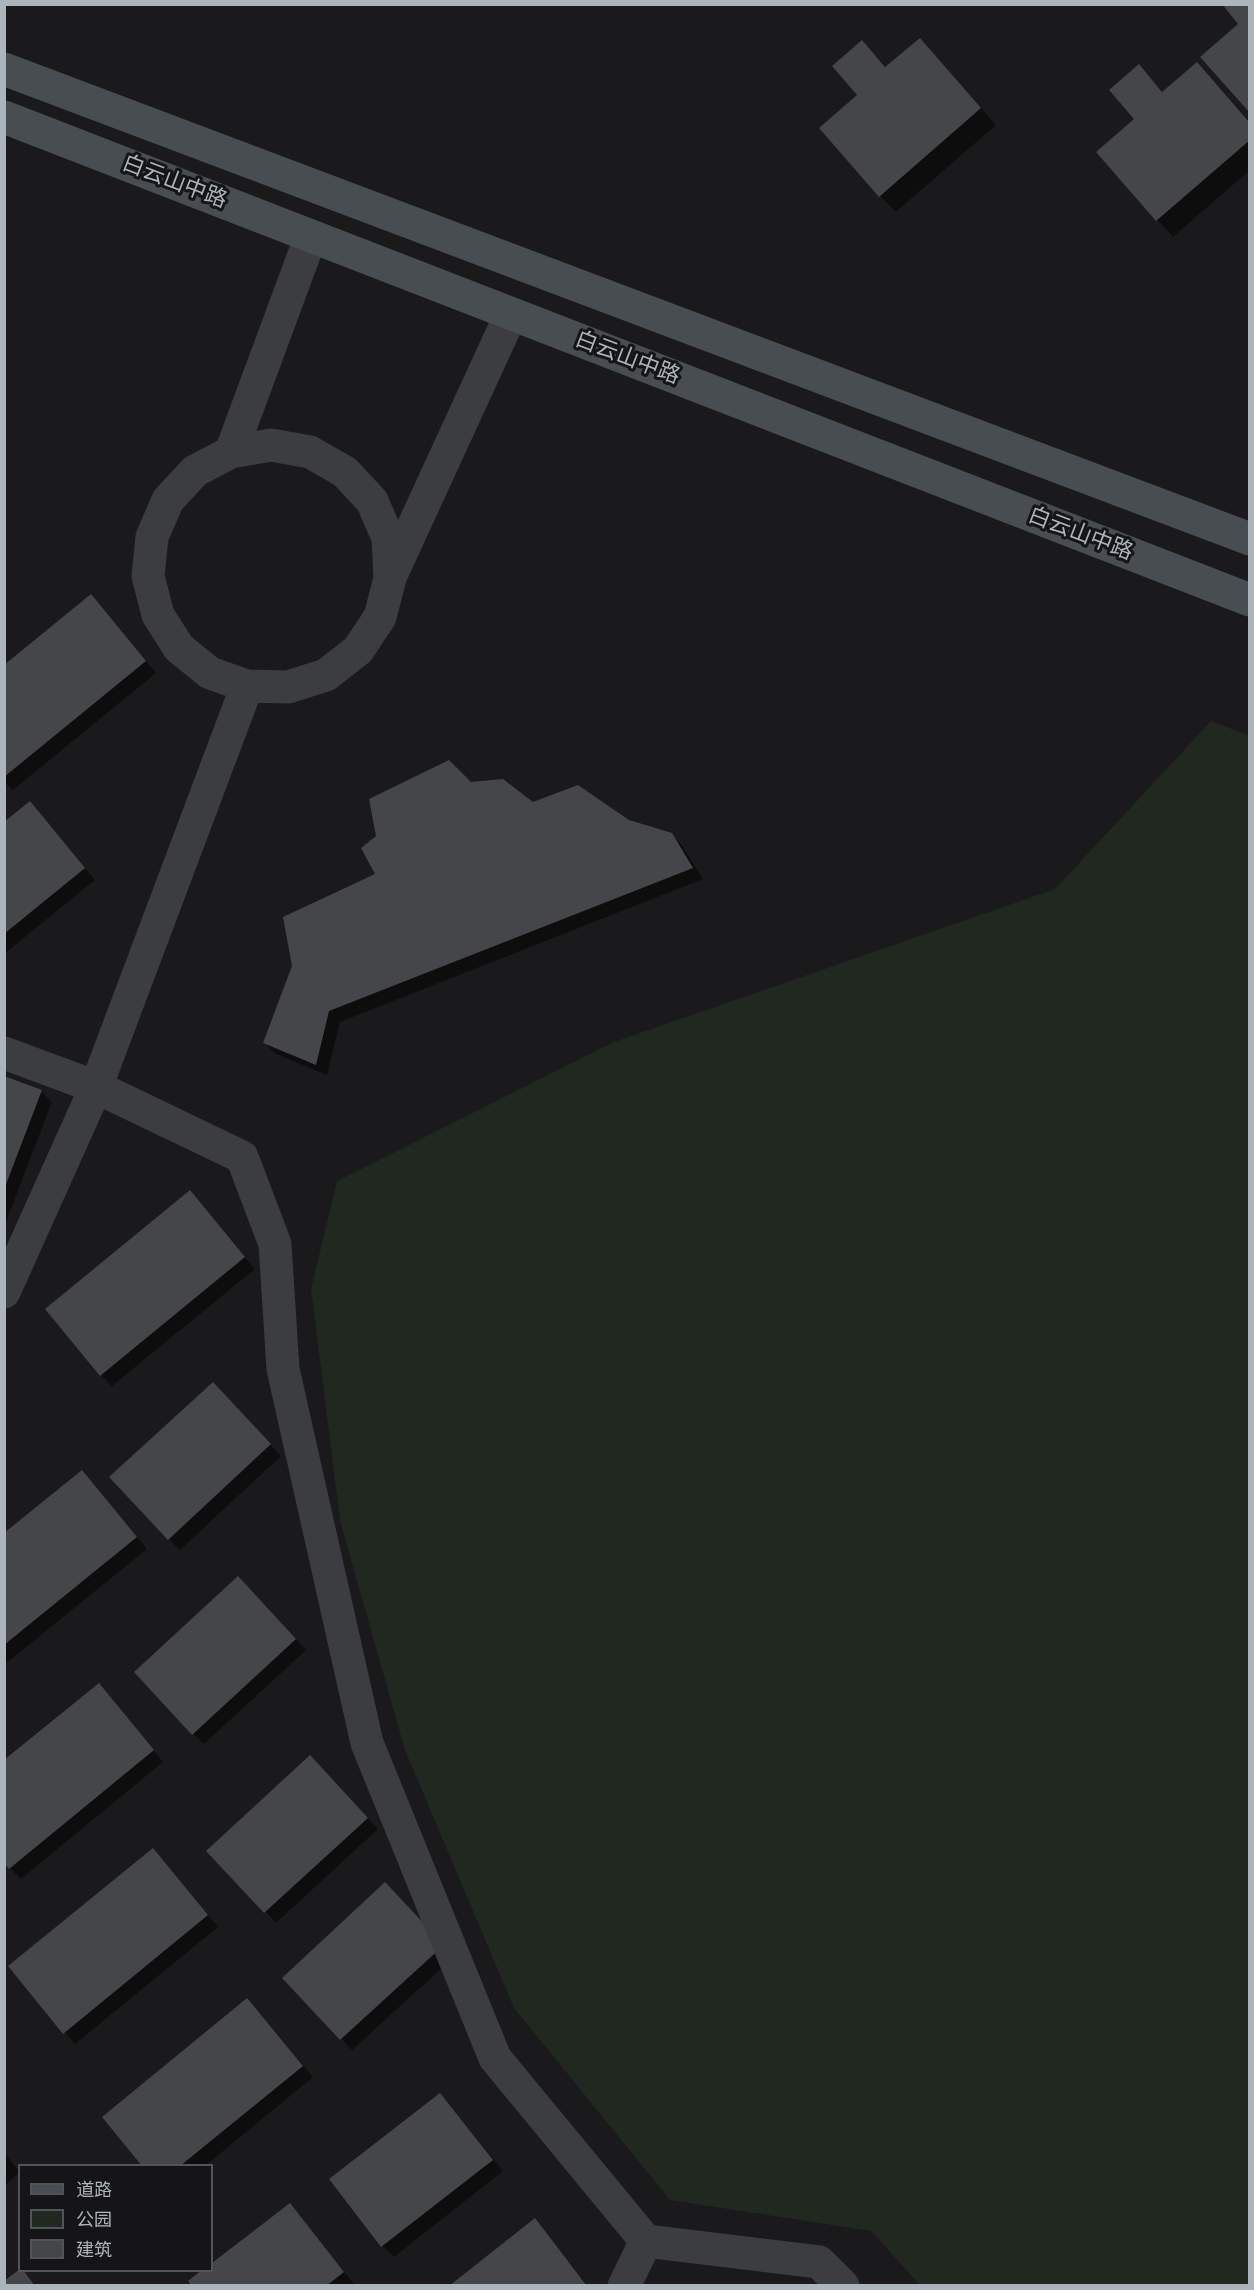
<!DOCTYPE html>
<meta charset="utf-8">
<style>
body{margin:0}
#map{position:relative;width:1254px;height:2290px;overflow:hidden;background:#1a1a1c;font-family:Jost,"Noto Sans SC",sans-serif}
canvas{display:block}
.frame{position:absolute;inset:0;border:6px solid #acb5bc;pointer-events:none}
.legend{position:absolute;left:18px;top:2164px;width:195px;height:108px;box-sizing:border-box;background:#151517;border:2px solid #515559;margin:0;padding:8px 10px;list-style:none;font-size:18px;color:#acb5bc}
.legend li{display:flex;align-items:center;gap:12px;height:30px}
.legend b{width:30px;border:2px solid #515559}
</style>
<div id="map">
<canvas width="1254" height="2290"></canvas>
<div class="frame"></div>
<ul class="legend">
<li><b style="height:8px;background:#484d51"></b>道路</li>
<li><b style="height:16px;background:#20281f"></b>公园</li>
<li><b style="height:16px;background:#444649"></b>建筑</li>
</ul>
</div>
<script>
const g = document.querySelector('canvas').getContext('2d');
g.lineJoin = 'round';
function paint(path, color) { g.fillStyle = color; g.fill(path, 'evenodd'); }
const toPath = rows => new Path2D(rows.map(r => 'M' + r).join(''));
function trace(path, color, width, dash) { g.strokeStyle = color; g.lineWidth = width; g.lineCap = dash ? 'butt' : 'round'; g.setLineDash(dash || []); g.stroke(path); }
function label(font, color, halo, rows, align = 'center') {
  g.font = font + ' Jost,"Noto Sans SC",sans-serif'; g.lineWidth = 6; g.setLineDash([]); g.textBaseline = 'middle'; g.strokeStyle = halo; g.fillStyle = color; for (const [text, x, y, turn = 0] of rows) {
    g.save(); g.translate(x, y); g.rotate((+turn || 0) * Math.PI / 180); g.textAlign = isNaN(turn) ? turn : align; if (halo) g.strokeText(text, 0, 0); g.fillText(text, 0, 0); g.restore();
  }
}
paint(toPath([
 [1211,721,1250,736,1249,2285,920,2285,871,2231,670,2200,514,2008,405,1750,340,1521,311,1289,337,1181,614,1042,1055,889]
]), '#20281f');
paint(toPath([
 [920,40,996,125,896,212,880,196,859,95,862,42,887,68],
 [1138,66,1164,93,1213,81,1250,122,1250,170,1173,237,1157,220,1136,119],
 [91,596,156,673,13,790,4,782,4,667],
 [471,784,533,804,629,821,671,834,682,846,703,879,340,1022,327,1075,276,1054,265,1043,377,875,378,837],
 [30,803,95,880,4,954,4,824],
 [4,1077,41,1091,52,1102,4,1227],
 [190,1192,255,1269,112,1386,101,1375],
 [224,1395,281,1456,180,1550,169,1539],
 [82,1472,147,1549,4,1665,4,1535],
 [249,1589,306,1650,204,1744,193,1734],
 [99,1685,163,1762,21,1879,10,1868],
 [321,1768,378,1829,276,1923,208,1851],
 [153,1850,218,1927,75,2044,10,1967],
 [385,1884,454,1957,352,2050,284,1978],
 [247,2000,313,2077,205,2166,144,2166],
 [440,2095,503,2171,394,2257,382,2246],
 [4,2153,20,2172,4,2186],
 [290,2205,354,2284,194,2286,212,2270,212,2265],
 [535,2220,588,2286,452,2286]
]), '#0007');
paint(toPath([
 [1222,4,1250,4,1250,113,1200,57,1238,24],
 [920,38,981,108,879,197,819,128,857,95,832,66,862,40,885,67],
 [1197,62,1250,123,1250,140,1156,221,1096,152,1134,119,1109,90,1139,64,1162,92],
 [91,594,146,661,4,777,4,665],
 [449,760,471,782,503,779,533,802,578,785,629,820,672,833,693,868,329,1011,316,1065,263,1043,292,966,283,917,375,874,361,848,376,836,369,799],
 [30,801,85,868,4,934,4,822],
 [4,1076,42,1090,5,1187,4,1187],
 [190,1190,245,1257,100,1376,45,1309],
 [213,1382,271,1444,168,1540,109,1477],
 [82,1470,137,1537,4,1645,4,1533],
 [238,1576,296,1639,192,1735,134,1672],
 [99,1683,154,1750,9,1869,4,1863,4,1760],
 [310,1755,368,1818,264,1913,206,1851],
 [153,1848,208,1915,63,2034,8,1966],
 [385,1882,444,1945,340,2040,282,1978],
 [247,1998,303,2066,180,2166,142,2166,102,2117],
 [440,2093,493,2160,381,2247,329,2179],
 [290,2203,344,2272,326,2286,192,2286,188,2281,202,2270,212,2270,212,2263],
 [535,2218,587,2286,449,2286],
 [20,2269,23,2270,35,2286,4,2286,4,2281]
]), '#444649');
trace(toPath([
 [231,452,271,445,310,452,345,472,372,501,388,538,390,578,380,617,358,650,326,675,288,687,247,686,210,673,179,648,158,615,148,576,152,537,168,500,195,471,231,452,311,236],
 [392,573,511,314],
 [4,1053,96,1087,242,1157,275,1244,283,1369,367,1743,495,2058,646,2241,819,2262,843,2286],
 [4,1292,96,1087,247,686],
 [624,2286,646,2241]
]), '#3b3d41', 33);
trace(toPath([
 [4,69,1250,539],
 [4,117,1250,600]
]), '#484d51', 33);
label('22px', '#acb5bc', '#151517', [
 ["白云山中路",174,183,21],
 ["白云山中路",627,359,21],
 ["白云山中路",1080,535,21]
]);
</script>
